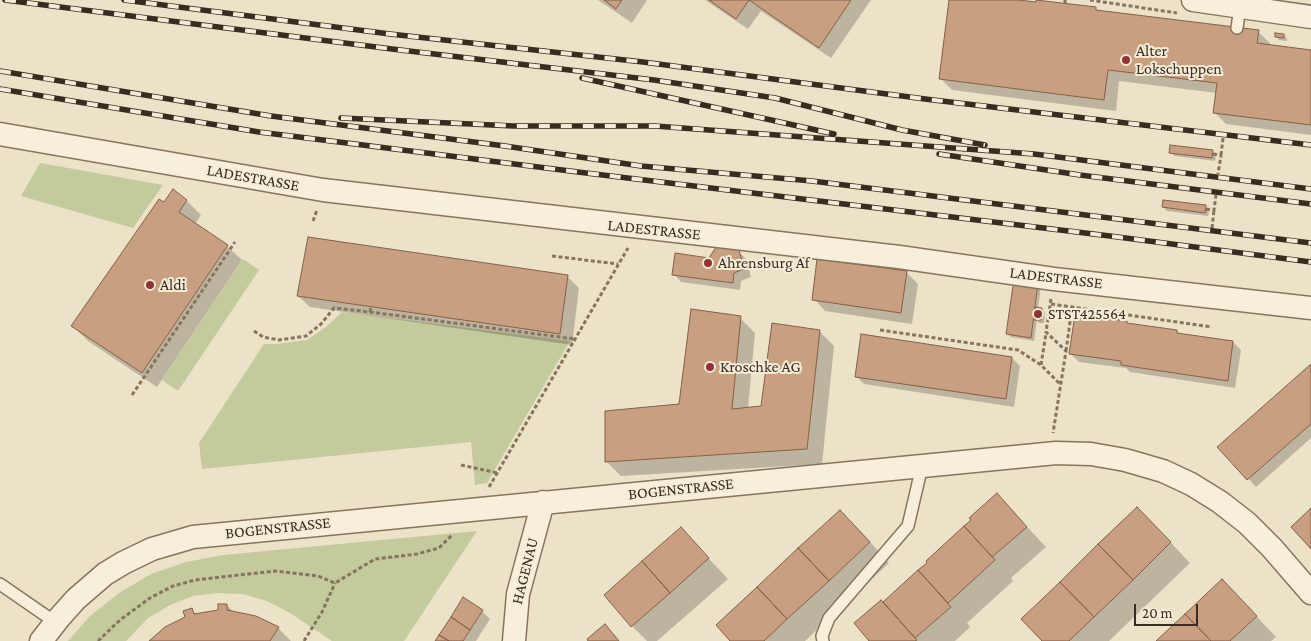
<!DOCTYPE html>
<style>
body{margin:0}
#map{position:relative;width:1311px;height:641px;overflow:hidden;background:#ece2c7;font-family:"Crimson Pro",serif}
canvas{display:block}
.scale{position:absolute;left:1134px;top:604px;width:64px;height:22px;box-sizing:border-box;border:2px solid #382c20;border-top:0;padding-left:6px;font-size:15px;line-height:18px;white-space:nowrap;color:#382c20;-webkit-text-stroke:4px #f4ecd7;paint-order:stroke}
</style>
<div id="map">
<canvas width="1311" height="641"></canvas>
<div class="scale">20 m</div>
</div>
<script>
const g = document.querySelector('canvas').getContext('2d');
g.lineJoin = 'round';
function paint(path, color) { g.fillStyle = color; g.fill(path, 'evenodd'); }
const toPath = rows => new Path2D(rows.map(r => 'M' + r).join(''));
function trace(path, color, width, dash) { g.strokeStyle = color; g.lineWidth = width; g.lineCap = dash ? 'butt' : 'round'; g.setLineDash(dash || []); g.stroke(path); }
function label(font, color, halo, rows, align = 'center') {
  g.font = font + ' "Crimson Pro",serif'; g.lineWidth = 4; g.setLineDash([]); g.textBaseline = 'middle'; g.strokeStyle = halo; g.fillStyle = color; for (const [text, x, y, turn = 0] of rows) {
    g.save(); g.translate(x, y); g.rotate((+turn || 0) * Math.PI / 180); g.textAlign = isNaN(turn) ? turn : align; if (halo) g.strokeText(text, 0, 0); g.fillText(text, 0, 0); g.restore();
  }
}
paint(toPath([
 [40,163,163,185,133,228,21,196],
 [243,259,259,270,178,391,162,380],
 [342,312,570,341,487,483,475,485,471,442,202,469,199,443,264,344,277,344,307,340,326,327],
 [477,531,404,641,332,641,290,613,267,601,243,594,218,593,193,596,170,605,148,618,126,641,68,641,90,616,119,593,151,574,186,562,223,555]
]), '#c3ca9c');
paint(toPath([
 [598,0,647,0,632,23],
 [705,0,871,0,831,58,761,11,748,29],
 [951,0,1017,0,1095,9,1098,12,1258,32,1270,43,1269,46,1311,51,1311,135,1226,124,1215,113,1217,93,1119,81,1116,111,952,90,941,79],
 [1284,35,1287,39,1287,41,1279,40,1276,36],
 [1170,152,1212,152,1216,155,1215,161,1174,156],
 [186,200,201,215,195,224,227,246,242,260,157,387,88,341,73,326,164,204],
 [1205,206,1209,210,1208,216,1167,211,1163,207],
 [738,251,746,259,751,277,741,281,740,290,681,282,674,274,710,259],
 [906,272,918,284,912,324,825,311,814,299],
 [567,276,579,288,572,345,310,307,298,296],
 [1015,280,1041,287,1038,308,1042,309,1045,313,1044,323,1039,323,1037,320,1034,341,1011,337,1007,334],
 [740,318,755,333,748,408,762,407,819,331,834,346,822,464,621,476,606,461,680,405],
 [1127,322,1129,325,1177,331,1180,334,1233,342,1241,350,1235,388,1130,372,1126,368,1079,362,1071,354],
 [1012,358,1020,366,1014,407,864,384,856,376],
 [1311,366,1311,438,1256,487,1219,447],
 [997,495,1046,547,1011,578,1013,581,967,623,970,627,955,641,871,641,883,603,928,563],
 [1157,528,1190,563,1109,641,1044,641],
 [681,529,728,579,657,641,647,641,632,626],
 [860,531,889,563,805,641,732,641],
 [1242,601,1276,637,1271,641,1157,641],
 [227,605,234,613,256,617,278,628,291,641,151,641,186,618,192,610,197,615,219,611],
 [482,611,490,619,476,641,437,641]
]), '#0003');
const building = toPath([
 [604,0,622,0,616,9,604,0],
 [709,0,749,0,736,19,709,0],
 [749,0,851,0,819,48,749,0],
 [949,0,1019,0,1036,2,1036,0,1096,7,1096,10,1259,30,1257,43,1311,50,1311,125,1213,113,1217,83,1184,79,1108,70,1104,100,939,79,949,0],
 [1275,33,1284,34,1284,38,1275,37,1275,33],
 [1170,145,1213,150,1212,158,1169,153,1170,145],
 [173,189,187,200,179,212,228,245,142,373,71,326,159,199,164,202,173,189],
 [1163,200,1206,205,1205,213,1162,207,1163,200],
 [308,237,568,275,560,334,297,296,308,237],
 [716,247,739,250,744,269,734,273,733,283,672,275,675,253,709,258,716,247],
 [817,259,907,271,901,313,812,300,817,259],
 [1014,279,1038,282,1031,338,1006,334,1014,279],
 [1036,307,1042,308,1041,320,1034,320,1036,307],
 [691,309,741,316,732,409,761,406,772,323,820,330,807,449,605,462,605,411,679,404,691,309],
 [1075,314,1127,321,1127,323,1177,330,1177,333,1233,341,1228,381,1121,365,1121,361,1069,354,1075,314],
 [861,334,1012,357,1006,399,855,377,861,334],
 [1311,364,1311,424,1247,480,1217,447,1311,364],
 [997,493,1027,527,992,557,964,526,971,520,969,518,997,493],
 [1137,507,1171,542,1133,580,1098,544,1137,507],
 [1311,508,1311,549,1291,527,1311,508],
 [840,510,870,542,829,581,798,548,840,510],
 [964,526,995,560,948,603,918,570,927,563,926,561,964,526],
 [681,527,709,558,670,593,642,561,681,527],
 [1098,544,1133,580,1094,617,1060,582,1098,544],
 [798,548,829,581,787,619,757,587,798,548],
 [642,561,670,593,631,627,604,595,642,561],
 [918,570,951,607,915,638,883,602,918,570],
 [1222,579,1257,616,1230,641,1211,641,1185,614,1222,579],
 [1060,582,1094,617,1069,641,1042,641,1021,619,1060,582],
 [757,587,787,619,764,641,730,641,716,625,757,587],
 [463,597,483,610,470,630,451,617,463,597],
 [881,600,917,640,915,641,869,641,854,623,881,600],
 [218,604,227,604,227,610,256,616,279,627,270,641,149,641,165,627,185,617,183,611,192,608,194,614,218,610,218,604],
 [1185,614,1211,641,1156,641,1185,614],
 [451,617,470,630,463,641,449,641,439,635,451,617],
 [605,624,619,641,588,641,587,639,605,624],
 [439,635,449,641,435,641,439,635]
]);
paint(building, '#c89f80');
trace(building, '#845f45', 1);
const service = toPath([
 [1237,28,1240,7],
 [0,584,55,622],
 [823,641,822,636,829,618,908,526,922,466]
]);
const minor = toPath([
 [1193,0,1311,17],
 [0,134,323,190,899,257,1054,279,1311,308],
 [41,641,59,618,76,599,105,574,123,563,152,549,193,537,1056,453,1091,454,1125,460,1163,471,1191,484,1220,502,1247,523,1272,548,1311,593],
 [514,641,518,594,543,502]
]);
trace(service, '#87745e', 14);
trace(minor, '#87745e', 25);
trace(toPath([
 [1090,0,1177,13],
 [1065,4,1065,0],
 [1213,154,1221,155,1218,174],
 [1221,155,1223,138],
 [1206,209,1214,210,1216,195],
 [313,221,317,210],
 [1212,228,1214,210],
 [552,256,618,264],
 [1051,299,1046,332,1066,351,1053,433],
 [1051,304,1212,327],
 [370,312,371,306],
 [880,330,1018,350,1041,365,1061,385],
 [254,331,263,337,279,340,306,336,321,324,334,308,370,312,575,339],
 [1066,351,1072,308],
 [1041,365,1046,333],
 [132,395,235,242],
 [461,465,498,473],
 [489,487,628,248],
 [98,641,120,620,150,598,173,586,195,580,275,571,318,576,335,583,375,559,417,554,439,548,452,535],
 [304,641,322,612,335,583]
]), '#87745e', 3, [4, 2.5]);
trace(service, '#f7efda', 11);
trace(minor, '#f7efda', 22);
const rail = toPath([
 [5,0,392,49,654,80,775,98,902,130,985,145],
 [124,0,390,34,643,62,925,99,1311,145],
 [0,71,271,116,505,146,641,166,812,181,1311,243],
 [582,78,834,134],
 [0,89,259,132,586,173,1110,236,1311,262],
 [341,118,514,126,655,126,1034,154,1311,189],
 [939,154,1080,175,1311,204]
]);
trace(rail, '#382c20', 5.5);
trace(rail, '#f4ecd7', 4, [11]);
for (const [x, y, r, color] of [
 [1126,60,5,"#923231"],
 [708,263,5,"#923231"],
 [150,285,5,"#923231"],
 [1038,314,5,"#923231"],
 [710,367,5,"#923231"]
]) { const dot = new Path2D(); dot.arc(x, y, r, 0, 2 * Math.PI); g.fillStyle = color; g.fill(dot); trace(dot, '#f4ecd7', 2); }
label('16px', '#382c20', '#f4ecd7', [
 ["Alter",1136,51],
 ["Lokschuppen",1136,69],
 ["Ahrensburg Af",718,263],
 ["Aldi",160,285],
 ["STST425564",1048,314],
 ["Kroschke AG",720,367]
], 'left');
label('16px', '#382c20', '#f4ecd7', [
 ["LADESTRASSE",253,178,10],
 ["LADESTRASSE",654,230,6],
 ["LADESTRASSE",1056,278,7],
 ["BOGENSTRASSE",681,489,-6],
 ["BOGENSTRASSE",278,528,-6],
 ["HAGENAU",525,571,-76]
]);
</script>
